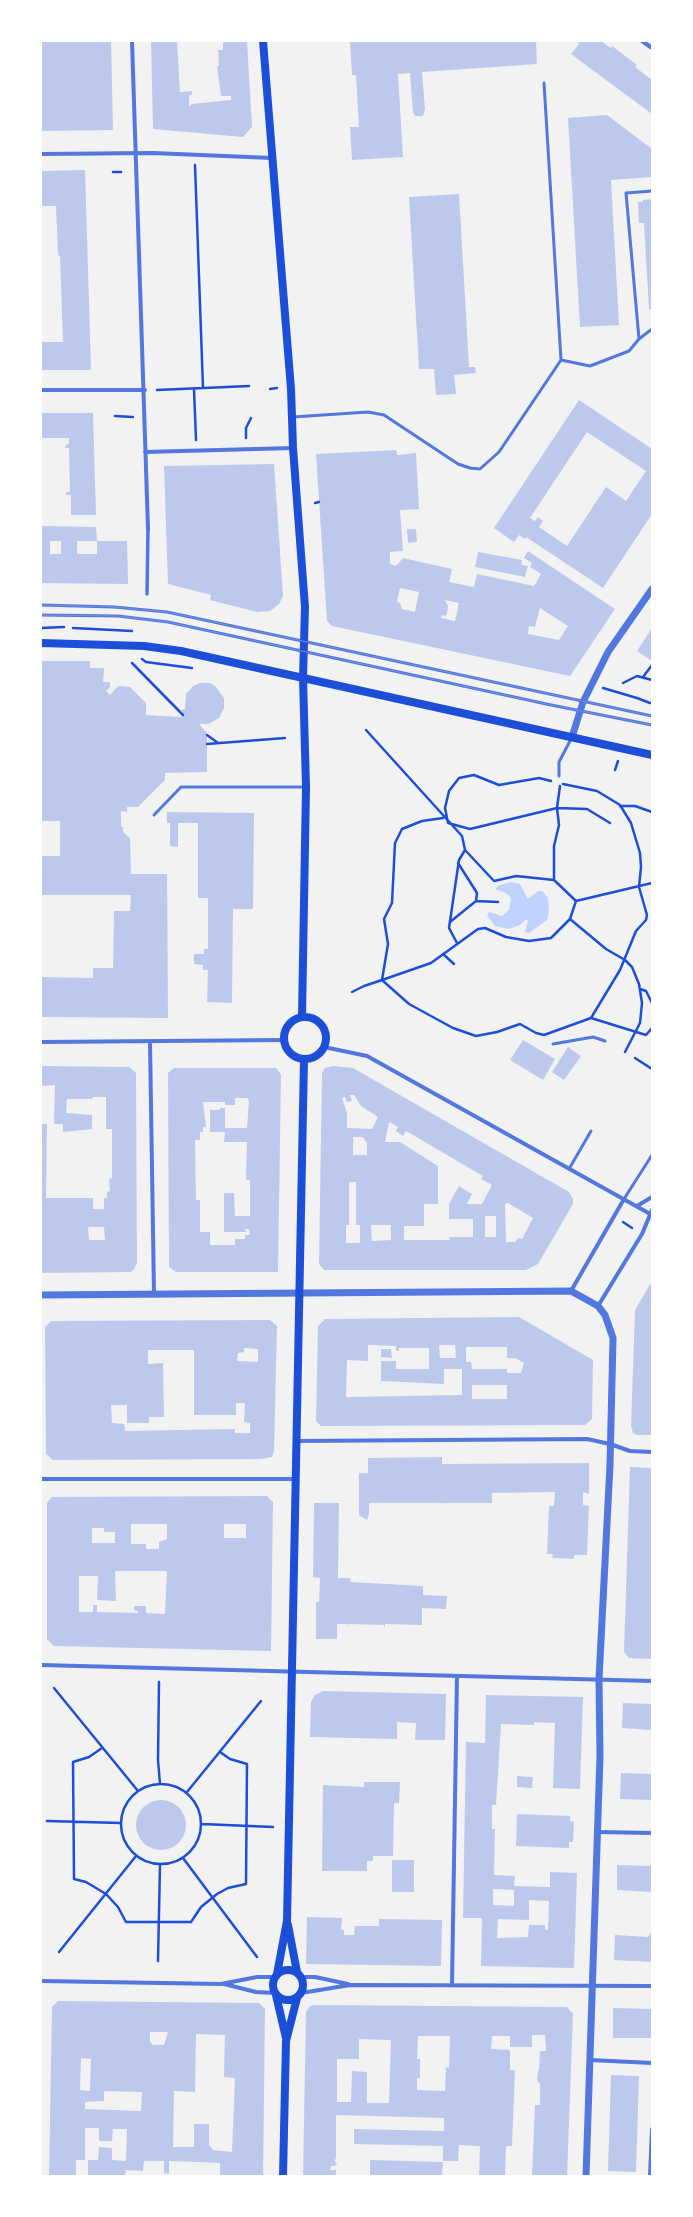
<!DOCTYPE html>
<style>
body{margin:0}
#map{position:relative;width:693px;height:2217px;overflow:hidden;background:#f2f2f2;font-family:Signika,sans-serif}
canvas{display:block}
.frame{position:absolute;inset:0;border:42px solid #fff;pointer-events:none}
</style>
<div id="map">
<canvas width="693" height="2217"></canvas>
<div class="frame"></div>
</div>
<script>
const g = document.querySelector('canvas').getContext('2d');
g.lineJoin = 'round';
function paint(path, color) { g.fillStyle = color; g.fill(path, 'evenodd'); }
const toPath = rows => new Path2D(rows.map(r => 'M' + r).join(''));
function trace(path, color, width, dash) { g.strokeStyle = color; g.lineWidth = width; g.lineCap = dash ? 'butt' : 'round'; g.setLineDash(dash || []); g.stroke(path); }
paint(toPath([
 [510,882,520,884,528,899,538,891,542,891,548,898,549,911,547,920,529,933,525,932,528,921,526,919,520,925,509,929,495,926,487,915,489,912,502,916,509,910,511,898,506,893,495,889,498,886]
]), '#bfd3fe');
paint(toPath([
 [41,41,111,41,113,130,41,131],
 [151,41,177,41,180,92,192,91,192,95,189,95,189,107,192,104,231,100,231,96,221,96,217,66,219,66,218,50,223,50,223,41,247,41,252,127,243,137,153,129],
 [350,41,536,41,537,64,422,72,425,109,423,116,415,116,413,112,410,73,398,74,403,157,352,160,350,127,359,127,356,75,352,75],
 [578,41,601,41,611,48,612,46,637,65,635,67,652,80,652,114,571,54,579,44],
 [607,115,652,149,652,177,611,180,619,325,580,327,568,118],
 [85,170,91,370,41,370,41,342,63,342,60,256,58,255,56,206,41,206,41,171],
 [459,194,469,367,475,367,476,373,454,375,456,394,436,395,434,369,419,369,409,197],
 [652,199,652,309,649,309,644,223,639,223,638,202,643,202,643,200],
 [579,400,652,449,652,514,603,588,526,537,525,539,519,535,514,542,494,528],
 [587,432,646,471,626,501,606,487,567,546,539,527,543,521,538,517,535,521,530,518],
 [41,413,93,413,96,515,71,515,71,495,66,495,66,492,70,492,69,448,65,448,66,445,69,444,69,438,41,438],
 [396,450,397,455,416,453,419,509,400,510,403,551,390,552,390,564,396,566,403,558,452,569,449,582,474,587,477,574,534,586,541,574,530,567,532,563,524,558,528,551,615,609,570,676,332,626,327,621,316,454],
 [400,588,419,592,415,612,402,609,400,603,397,602],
 [445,600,459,603,455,621,441,618,442,615,445,616,447,613,448,606],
 [540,608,568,626,559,640,528,634,529,626,535,627],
 [274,464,283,596,279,604,270,611,257,612,210,600,211,595,168,584,164,466],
 [41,526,96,527,97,541,77,541,77,554,97,554,97,541,127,541,128,584,41,583],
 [50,541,61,541,61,554,50,554],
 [407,529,416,529,417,542,408,543],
 [478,552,522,560,521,565,528,566,525,577,475,567],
 [652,628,652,661,637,651],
 [41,661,90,661,90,668,104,668,103,682,110,682,110,687,106,691,110,695,118,686,130,687,146,703,146,715,181,717,184,714,181,710,185,709,186,694,193,686,200,683,210,683,216,687,224,698,224,708,219,718,208,724,199,724,207,733,207,772,165,773,165,780,138,807,127,807,127,812,121,811,121,827,123,827,123,832,130,838,131,874,167,874,168,1018,41,1017,41,977,93,978,93,968,113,968,114,911,130,911,131,895,41,895,41,856,60,856,60,821,41,821],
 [167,812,254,813,253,909,233,909,232,1003,207,1002,208,970,203,970,203,965,194,964,194,954,204,954,204,949,208,949,208,898,198,898,198,823,178,823,178,847,170,846,170,823,167,823],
 [523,1040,555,1059,543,1080,510,1060],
 [568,1047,581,1056,564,1080,552,1072],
 [41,1066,129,1067,136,1073,137,1263,134,1269,131,1272,41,1273,41,1124,47,1124,46,1198,93,1198,93,1209,104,1209,104,1198,107,1198,107,1192,110,1191,109,1179,112,1178,112,1129,106,1129,106,1097,93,1097,92,1099,67,1099,66,1113,92,1115,92,1129,63,1132,63,1124,54,1124,55,1085,41,1086],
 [88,1227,104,1227,105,1240,89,1240],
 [333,1066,353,1068,569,1192,573,1199,573,1204,538,1264,526,1270,324,1270,319,1264,322,1073,325,1068],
 [350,1095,354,1095,361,1106,378,1117,372,1129,347,1128,347,1113,342,1098,345,1097,347,1102,352,1101],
 [389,1122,398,1127,396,1131,403,1136,406,1131,483,1176,481,1179,492,1185,482,1204,467,1204,472,1194,459,1186,449,1204,449,1219,473,1219,473,1237,449,1237,450,1240,404,1240,404,1226,424,1226,424,1204,438,1204,438,1166,400,1142,385,1142],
 [353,1137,363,1137,367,1143,367,1155,353,1155],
 [349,1182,356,1182,356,1225,360,1225,360,1243,346,1243,346,1225,349,1225],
 [508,1203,533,1218,522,1239,518,1238,515,1242,506,1242,505,1204],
 [485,1216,496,1216,496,1237,485,1237],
 [371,1225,391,1225,391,1240,372,1241],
 [174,1068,276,1068,281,1074,278,1272,176,1272,169,1267,168,1073],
 [235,1098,247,1098,249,1101,247,1128,225,1128,225,1108,220,1108,220,1110,210,1110,210,1132,225,1132,224,1142,247,1142,246,1180,250,1180,250,1216,235,1216,234,1193,224,1193,224,1232,246,1232,245,1229,249,1229,250,1235,245,1235,245,1239,235,1239,235,1245,210,1245,210,1232,200,1232,200,1200,196,1200,195,1140,200,1140,200,1132,203,1132,203,1127,206,1127,203,1102,225,1102,225,1105,235,1105],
 [652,1281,652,1435,637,1435,633,1433,631,1426,635,1310],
 [519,1317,593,1360,592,1419,585,1425,321,1426,316,1421,318,1326,325,1319],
 [368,1345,396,1346,396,1351,399,1351,399,1348,429,1348,429,1369,396,1369,396,1361,381,1361,381,1381,444,1384,444,1369,462,1369,462,1395,346,1397,347,1360,368,1361],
 [439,1345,455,1345,456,1358,440,1358],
 [466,1347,507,1347,507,1358,515,1358,524,1363,521,1373,507,1373,507,1369,472,1369,471,1362,466,1362],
 [472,1385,507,1385,507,1399,472,1399],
 [270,1320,277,1326,274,1451,272,1457,261,1459,53,1460,46,1454,45,1327,51,1321],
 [244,1348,258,1349,258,1362,237,1361,238,1353,244,1352],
 [148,1350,194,1350,194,1415,236,1415,236,1403,245,1403,244,1422,250,1423,250,1433,235,1433,235,1429,125,1431,124,1424,112,1423,111,1405,127,1405,127,1423,149,1423,149,1417,164,1417,163,1363,148,1364],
 [381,1349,391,1349,392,1358,381,1357],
 [442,1457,442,1464,589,1463,589,1494,583,1492,583,1505,589,1506,587,1555,574,1555,574,1559,552,1558,553,1554,547,1554,549,1506,554,1506,555,1492,492,1493,492,1503,443,1503,443,1506,442,1503,369,1503,369,1514,367,1520,359,1515,359,1473,368,1473,368,1458],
 [630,1467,652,1468,652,1659,629,1658,624,1652],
 [267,1496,273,1502,271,1651,54,1646,47,1639,47,1503,52,1497],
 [131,1524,167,1524,167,1539,159,1542,159,1549,146,1549,146,1544,131,1544],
 [224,1524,246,1524,246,1538,224,1538],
 [92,1528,104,1528,104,1532,115,1532,115,1543,92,1543],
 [115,1571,167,1571,165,1614,146,1613,146,1606,134,1606,134,1610,138,1611,138,1613,97,1612,97,1605,93,1605,93,1612,79,1612,79,1576,98,1576,97,1600,116,1601],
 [314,1503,339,1503,338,1578,350,1578,351,1582,423,1586,423,1595,447,1596,446,1609,422,1608,422,1625,385,1624,385,1628,384,1625,349,1624,348,1627,348,1624,337,1624,337,1639,316,1639,316,1602,319,1602,320,1578,313,1577],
 [323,1691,446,1694,445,1740,415,1740,416,1723,397,1722,397,1739,310,1737,311,1702,315,1695],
 [486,1695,583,1697,580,1789,553,1788,555,1723,534,1722,534,1725,501,1724,496,1805,492,1805,492,1829,495,1829,494,1875,515,1876,514,1886,550,1887,550,1872,577,1873,574,1968,481,1966,482,1918,463,1918,466,1742,485,1743],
 [493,1889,514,1890,514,1906,493,1905],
 [529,1900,549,1901,548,1930,545,1930,545,1925,529,1925,528,1937,497,1938,498,1919,529,1920],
 [623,1703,652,1704,652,1730,622,1728],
 [621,1773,652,1774,652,1800,620,1799],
 [517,1776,533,1777,532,1788,517,1787],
 [364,1782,400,1782,399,1803,394,1803,393,1856,373,1856,373,1861,367,1861,367,1871,322,1871,323,1785,364,1787],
 '136 1825a25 25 0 1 1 50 0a25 25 0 1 1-50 0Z',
 [517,1814,570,1816,570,1821,574,1822,573,1842,569,1842,569,1848,516,1846],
 [392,1860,414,1860,414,1892,392,1892],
 [652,1862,652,1892,617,1890,617,1865,650,1866],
 [307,1917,342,1918,341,1930,344,1930,344,1935,354,1935,355,1926,379,1926,379,1919,442,1920,441,1966,306,1964],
 [652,1931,652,1962,614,1960,615,1935,648,1937],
 [58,2001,259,2003,265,2009,263,2176,220,2176,220,2163,200,2162,169,2161,169,2174,164,2173,164,2161,144,2161,143,2171,126,2170,125,2176,88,2176,88,2160,98,2160,99,2147,112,2148,112,2160,126,2161,127,2129,113,2129,112,2141,99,2141,99,2128,85,2128,85,2160,76,2160,76,2176,49,2176,52,2007],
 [150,2032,168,2032,164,2045,153,2045,150,2042],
 [196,2034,225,2035,224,2077,235,2078,232,2152,213,2150,209,2145,209,2124,194,2124,194,2147,173,2147,174,2091,195,2092],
 [81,2058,91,2059,90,2091,80,2090],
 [104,2091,142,2092,141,2111,85,2109,85,2102,104,2101],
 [315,2005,567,2007,573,2014,567,2176,532,2176,535,2105,540,2105,540,2084,537,2080,538,2071,539,2071,540,2051,546,2051,546,2048,545,2035,532,2035,532,2047,510,2047,510,2036,492,2036,491,2049,510,2050,510,2070,515,2070,512,2146,506,2146,505,2176,479,2176,480,2146,459,2145,458,2161,443,2161,443,2146,354,2144,354,2129,444,2131,444,2118,336,2115,336,2159,334,2160,337,2163,335,2166,331,2166,330,2170,336,2170,336,2176,303,2176,306,2012,310,2006],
 [418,2036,450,2036,449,2068,446,2067,445,2091,417,2090,417,2078,420,2078,420,2059,417,2059],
 [359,2039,391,2040,389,2103,367,2103,367,2072,352,2071,351,2102,337,2102,337,2059,359,2059],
 [613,2008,652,2009,652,2038,613,2038],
 [611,2075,639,2076,636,2172,608,2171],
 [370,2160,443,2162,442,2176,370,2176]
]), '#bdc9ec');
trace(toPath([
 [113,172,121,172],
 [204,388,249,386],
 [194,389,196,440],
 [270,389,277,388],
 [157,390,203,388,195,165],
 [115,416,133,417],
 [246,438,246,428,251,418],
 [315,503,319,502],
 [41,628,64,627],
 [73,628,132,631],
 [142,659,146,662,192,668],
 [132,663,183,715],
 [643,677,652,665],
 [623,683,637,676,652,680],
 [603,688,637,698,650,703],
 [366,730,462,836,465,850,494,881,516,876,554,880,576,901,652,883],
 [207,735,218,743],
 [207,744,285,738],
 [615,770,618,761],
 [551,781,539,778,499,785,474,775,459,778,449,791,445,808,448,823,470,829,557,808,587,809,610,823],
 [563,784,597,791,620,805,631,823,640,853,641,867,639,887,647,915,646,920,636,931,620,970,591,1018,544,1035,536,1033,520,1024,497,1032,476,1036,453,1028,409,1004,382,980,431,963,478,929,485,928,506,937,529,941,551,938,570,919,576,901],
 [620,806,635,806,652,812],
 [554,880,554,846,559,825,557,808,560,786],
 [476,901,498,902],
 [570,919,606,949,625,960,632,967,639,984,642,1003,640,1023,625,1052],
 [450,922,476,901,477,893,458,863],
 [457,943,449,928,459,860,465,850],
 [443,954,454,964],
 [640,989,646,991,652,1003],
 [352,992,364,986,382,980,388,944,384,919,392,903,395,843,402,829,422,821,443,818],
 [591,1018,646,1035,652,1028],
 [635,1058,652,1069],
 [623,1222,632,1228],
 [159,1682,158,1760,160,1784],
 [54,1688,138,1791],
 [102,1748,89,1757,73,1762,74,1879,86,1882,106,1894,118,1907,126,1922,191,1922,201,1907,217,1894,228,1888,246,1884,247,1764,230,1759,220,1752],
 '121 1824a40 40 0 1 1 80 0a40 40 0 1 1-80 0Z',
 [187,1792,261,1701],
 [47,1821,121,1823],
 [202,1824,273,1827],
 [183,1858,257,1957],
 [59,1952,136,1856],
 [158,1961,160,1865]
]), '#1d4ed8', 2.5);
trace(toPath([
 [639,339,626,193,652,191],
 [561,360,590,366,629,351,639,339,652,329],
 [293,417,368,412,384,415,458,464,470,468,480,469,499,452,561,360,544,83],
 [41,605,114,607,167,612,652,716],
 [41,615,118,616,168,622,551,705,652,725],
 [559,776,559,762,571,739],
 [154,815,181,787,306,787],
 [553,1044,593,1037,605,1041],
 [569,1169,591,1131],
 [624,1199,652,1155]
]), '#5277de', 3);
trace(toPath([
 [147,594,148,529]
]), '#5277de', 3.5);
trace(toPath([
 [132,41,148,529],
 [642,41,652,48],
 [41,154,153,153,272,158],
 [41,390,145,390],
 [145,452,293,448],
 [41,1042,284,1040],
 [150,1042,154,1294],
 [324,1047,367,1056,652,1215],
 [637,1206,652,1197],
 [571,1291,624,1199],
 [598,1306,642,1234,652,1210],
 [296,1441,587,1439,610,1444,630,1451,652,1452],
 [41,1479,295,1479],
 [41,1665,652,1681],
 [598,1832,652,1833],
 [301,1977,315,1977,348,1984],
 [41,1981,221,1984,257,1977,275,1977],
 [224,1984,256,1992,275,1993],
 [452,1985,457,1676],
 [301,1993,350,1985,652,1986],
 [590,2060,652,2063],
 [650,2176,652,2129]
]), '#5277de', 4);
trace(toPath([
 [572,737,583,702,608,652,652,589],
 [41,1295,571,1291,598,1306,605,1315,613,1338,610,1465,599,1679,600,1756,586,2176]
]), '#5277de', 7);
trace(toPath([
 [263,41,291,389,293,448,305,607,303,678,306,787,302,1017],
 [41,643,144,646,181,651,652,755],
 '284 1038a21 21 0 1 1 42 0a21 21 0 1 1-42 0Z',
 [288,1925,297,1972],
 '273 1985a15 15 0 1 1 30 0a15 15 0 1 1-30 0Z',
 [277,1974,287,1921,304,1059],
 [276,1995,286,2038],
 [283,2176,286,2041,297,1998]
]), '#1d4ed8', 8);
trace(toPath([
 [41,605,114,607,167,612,652,716],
 [41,615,118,616,168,622,551,705,652,725]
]), '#7290e2', 1);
</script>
